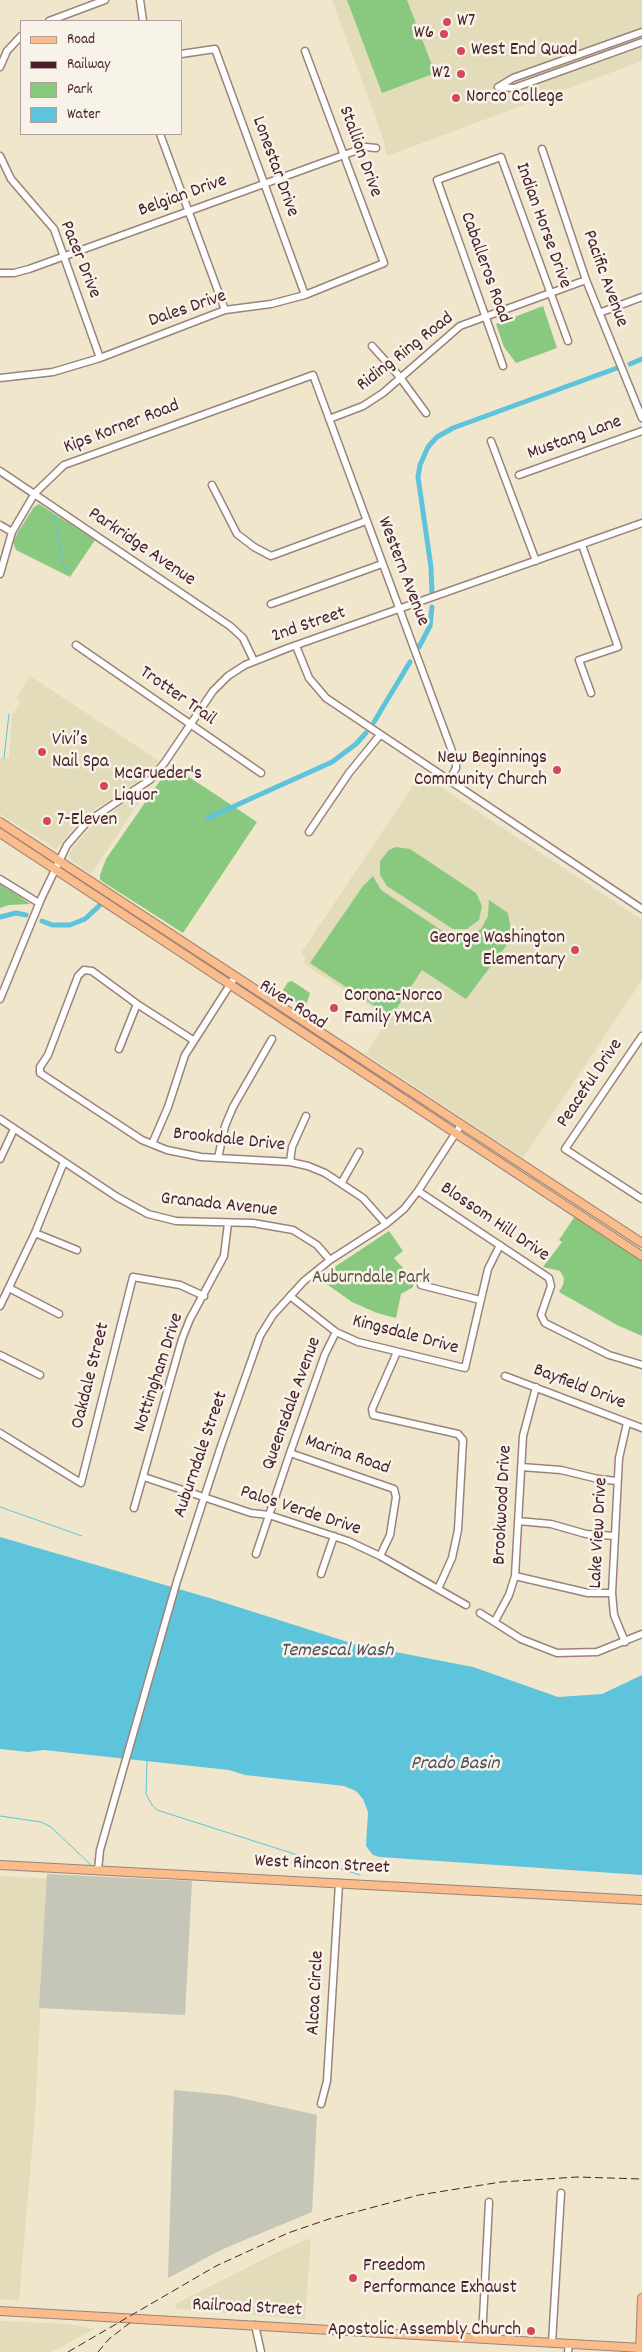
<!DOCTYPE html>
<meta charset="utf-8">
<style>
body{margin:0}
#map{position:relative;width:642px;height:2352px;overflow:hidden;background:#f0e6cb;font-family:Dekko,sans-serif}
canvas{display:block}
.legend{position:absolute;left:20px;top:20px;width:162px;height:115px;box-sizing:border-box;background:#f7f3e8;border:1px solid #b29e9c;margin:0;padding:6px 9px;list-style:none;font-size:15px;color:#4a1f2b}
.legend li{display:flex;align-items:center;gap:10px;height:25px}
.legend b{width:25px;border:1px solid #b29e9c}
</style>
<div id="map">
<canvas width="642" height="2352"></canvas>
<ul class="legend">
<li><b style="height:6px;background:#f9bc8a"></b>Road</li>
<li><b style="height:6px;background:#4a1f2b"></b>Railway</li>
<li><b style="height:14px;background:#89c87f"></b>Park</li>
<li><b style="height:14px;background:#5ec4db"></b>Water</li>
</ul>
</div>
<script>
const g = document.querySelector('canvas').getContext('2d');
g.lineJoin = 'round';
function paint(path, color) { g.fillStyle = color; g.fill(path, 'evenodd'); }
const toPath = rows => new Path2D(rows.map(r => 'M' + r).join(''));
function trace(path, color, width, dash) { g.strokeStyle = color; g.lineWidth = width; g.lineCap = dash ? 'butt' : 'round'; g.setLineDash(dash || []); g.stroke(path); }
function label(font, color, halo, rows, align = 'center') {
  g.font = font + ' Dekko,sans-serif'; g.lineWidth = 5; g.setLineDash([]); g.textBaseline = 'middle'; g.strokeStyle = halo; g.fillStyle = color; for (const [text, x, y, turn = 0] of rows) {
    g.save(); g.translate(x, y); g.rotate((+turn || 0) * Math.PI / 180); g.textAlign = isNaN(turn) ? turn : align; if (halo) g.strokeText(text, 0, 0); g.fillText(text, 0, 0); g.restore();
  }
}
paint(toPath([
 [332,0,642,0,642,61,387,156,382,135],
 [30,676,159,761,139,781,83,817,56,849,0,814,0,758,9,758,12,715,21,702,16,698],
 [421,774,642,920,642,980,523,1158,366,1054,389,1019,303,963,306,959,301,953],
 [150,786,91,874,70,859,69,854,75,845,94,824],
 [0,1876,47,1879,35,2114,19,2300,0,2299],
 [311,2238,305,2319,176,2309,175,2304,282,2250],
 [0,2321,70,2324,94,2329,51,2352,0,2352]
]), '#e2dcba');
paint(toPath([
 [47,1874,192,1881,185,2015,39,2008],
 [174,2090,227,2095,317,2115,312,2212,223,2249,168,2278]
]), '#c5c5b8');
paint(toPath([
 [347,0,407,0,435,73,382,93],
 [543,306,557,348,516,363,504,347,496,324],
 [39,504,95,540,70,577,16,550,13,542,18,532,34,507],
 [171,765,257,822,183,933,100,880,100,875,106,859],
 [396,847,410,849,476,893,482,906,479,920,467,929,453,929,387,886,380,875,380,861,389,850],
 [373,876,381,890,444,932,453,936,464,937,481,929,488,916,489,900,508,913,512,938,466,999,422,970,391,1017,310,963,363,886],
 [0,884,16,894,30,904,9,905,0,908],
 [292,981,310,993,306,1005,302,1006,284,994,283,990,288,982],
 [575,1216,642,1261,642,1336,617,1325,559,1292,563,1285,564,1278,560,1271,543,1267,562,1242,559,1240],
 [389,1231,403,1251,394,1258,414,1280,413,1287,401,1294,396,1318,377,1313,352,1302,318,1278]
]), '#89c87f');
paint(toPath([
 [0,1537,213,1599,354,1644,473,1667,558,1697,602,1694,642,1675,642,1875,380,1857,373,1855,366,1846,368,1812,363,1799,356,1791,344,1786,245,1775,229,1770,44,1750,28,1752,0,1749]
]), '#5ec4db');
trace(toPath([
 [54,516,65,571],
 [4,758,9,714],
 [0,1507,82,1536],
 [147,1761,146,1794,152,1805,157,1810,360,1875],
 [0,1816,41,1822,51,1827,92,1866]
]), '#5ec4db', 1);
trace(toPath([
 [630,364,642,359],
 [432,593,431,567,418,477,420,465,428,447,437,437,453,428,617,368],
 [419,647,430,626,432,607],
 [374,722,410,662],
 [208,818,332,762,356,744,366,733],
 [0,917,16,913,26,915],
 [42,921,52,925,70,925,85,919,99,906]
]), '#5ec4db', 5);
const minor = toPath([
 [140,0,143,21],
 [49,21,105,0],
 [181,54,215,49,305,295],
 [0,67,7,51,21,36],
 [498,87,513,78,642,32],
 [499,87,514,88,642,42],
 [160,134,225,310],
 [542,149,586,280,642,418],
 [0,156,11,179,54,229,100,358],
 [0,273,14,273,29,269,366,147,376,148],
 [599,313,642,297],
 [372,346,399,376,426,413],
 [503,366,437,180,501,157,568,341],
 [0,378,53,372,100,358,225,310,271,304,305,295,384,263,305,51],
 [329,419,363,406,383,393,460,326,586,280],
 [491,441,536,561],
 [0,471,230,626,243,638,254,661],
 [519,475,642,431],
 [212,485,237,534,254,547,271,556,366,521],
 [0,525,12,532],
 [582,545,618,647,579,660,591,693],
 [0,574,12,532,35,493,64,465,313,375,456,762,456,768,449,781],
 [271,604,382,564],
 [76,645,261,773],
 [296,646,309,678,326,698,642,909],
 [309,832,349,773,380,735],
 [0,879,39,903],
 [0,999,41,899,67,845,87,822,151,779,165,762,213,691,228,676,245,665,288,648,642,523],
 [642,1036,565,1149,642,1199],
 [193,1040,137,1004,92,971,84,970,78,976,48,1055,40,1067,40,1073,142,1140,167,1150,201,1157,290,1162,308,1166,325,1173,363,1198,386,1224],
 [119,1049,137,1004],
 [0,1119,117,1197,148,1214,176,1221,253,1223,293,1230,317,1245,330,1260],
 [152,1144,168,1107,185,1055,235,977],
 [218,1158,225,1126,233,1107,272,1039],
 [0,1159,14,1129],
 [290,1162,292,1147,306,1116],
 [342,1182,359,1152],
 [418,1191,549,1278,551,1286,541,1315,545,1323,609,1355,642,1365],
 [35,1233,77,1250],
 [421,1285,480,1300],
 [9,1288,59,1314],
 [290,1296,336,1332,358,1342,465,1368,488,1269,500,1245],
 [0,1306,35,1233,64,1162],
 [397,1352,372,1409,373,1415,458,1434,463,1440,458,1530,452,1558,438,1589],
 [0,1355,40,1375],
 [505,1376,642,1428],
 [0,1433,81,1483,133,1277,180,1285,204,1296],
 [290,1453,394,1489,396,1497,390,1535,380,1556],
 [521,1467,561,1470,598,1479,617,1481],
 [144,1477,251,1513,269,1515,348,1541,380,1556,466,1605],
 [134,1508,182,1339,190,1319,224,1256,228,1223],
 [518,1521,551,1524,586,1534,615,1536],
 [256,1554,290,1453,325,1354,336,1332],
 [321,1574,334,1536],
 [515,1576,588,1593,612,1593],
 [480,1613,521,1639,557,1653,597,1652,642,1634],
 [495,1621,509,1595,515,1576,523,1436,536,1387],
 [625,1642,614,1615,612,1593,619,1458,627,1423],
 [98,1870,100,1850,177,1581,221,1446,260,1336,273,1315,304,1281,330,1260,386,1224,404,1209,418,1191,461,1125],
 [321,2104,327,2081,339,1883],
 [255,2325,261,2352],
 [482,2338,489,2202],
 [552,2343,561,2193],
 [568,2352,569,2344]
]);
const major = toPath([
 [0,822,642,1243],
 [0,833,642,1256],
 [0,1865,642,1900],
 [0,2311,642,2348],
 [640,2352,642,2298]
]);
trace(minor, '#9d827b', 9);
trace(major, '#9d827b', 10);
trace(minor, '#fff', 6);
trace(major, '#f9bc8a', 8);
trace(toPath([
 [68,2352,216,2266,288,2233,329,2219,419,2195,501,2182,577,2177,642,2179],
 [98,2352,109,2339,131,2322]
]), '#4a1f2b', 1, [8, 4]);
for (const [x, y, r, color] of [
 [447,22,5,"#d1495b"],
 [444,34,5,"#d1495b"],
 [461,51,5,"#d1495b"],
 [461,74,5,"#d1495b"],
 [456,98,5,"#d1495b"],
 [42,752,5,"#d1495b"],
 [557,770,5,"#d1495b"],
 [104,786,5,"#d1495b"],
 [47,821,5,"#d1495b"],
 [575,950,5,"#d1495b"],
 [334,1008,5,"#d1495b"],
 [353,2278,5,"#d1495b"],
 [531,2331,5,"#d1495b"]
]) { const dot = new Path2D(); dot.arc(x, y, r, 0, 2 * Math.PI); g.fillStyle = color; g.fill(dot); trace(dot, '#f7f3e8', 2); }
label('19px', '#4a1f2b', '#f7f3e8', [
 ["W7",457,22],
 ["W6",434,34,"right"],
 ["West End Quad",471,51],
 ["W2",451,74,"right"],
 ["Norco College",466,98],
 ["Vivi’s",52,741],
 ["Nail Spa",52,763],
 ["New Beginnings",547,759,"right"],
 ["Community Church",547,781,"right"],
 ["McGrueder's",114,775],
 ["Liquor",114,797],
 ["7-Eleven",57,821],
 ["George Washington",565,939,"right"],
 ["Elementary",565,961,"right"],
 ["Corona-Norco",344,997],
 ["Family YMCA",344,1019],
 ["Freedom",363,2267],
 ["Performance Exhaust",363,2289],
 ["Apostolic Assembly Church",521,2331,"right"]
], 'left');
label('19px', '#4a1f2b', '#f7f3e8', [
 ["Stallion Drive",359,152,70],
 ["Lonestar Drive",274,167,70],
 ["Belgian Drive",183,197,-20],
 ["Indian Horse Drive",542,226,70],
 ["Pacer Drive",79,260,68],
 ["Caballeros Road",484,268,70],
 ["Pacific Avenue",604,279,70],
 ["Dales Drive",188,310,-19],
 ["Riding Ring Road",406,353,-38],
 ["Kips Korner Road",122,428,-21],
 ["Mustang Lane",575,439,-20],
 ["Parkridge Avenue",141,548,34],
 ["Western Avenue",402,572,69],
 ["2nd Street",309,626,-19],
 ["Trotter Trail",177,697,35],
 ["River Road",292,1006,33],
 ["Peaceful Drive",591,1084,-56],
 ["Brookdale Drive",229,1141,6],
 ["Granada Avenue",219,1206,6],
 ["Blossom Hill Drive",494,1223,34],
 ["Kingsdale Drive",405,1336,15],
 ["Nottingham Drive",160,1373,-72],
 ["Oakdale Street",92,1376,-76],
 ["Bayfield Drive",579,1388,21],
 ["Queensdale Avenue",293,1404,-70],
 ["Auburndale Street",202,1455,-71],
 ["Marina Road",347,1456,19],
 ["Brookwood Drive",504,1505,-87],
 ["Palos Verde Drive",300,1512,18],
 ["Lake View Drive",600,1533,-87],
 ["West Rincon Street",322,1866,3],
 ["Alcoa Circle",317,1993,-87],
 ["Railroad Street",247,2309,3]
]);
label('19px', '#5d5244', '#f7f3e8', [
 ["Auburndale Park",371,1279]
]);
label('italic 20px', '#505160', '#f7f3e8', [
 ["Temescal Wash",337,1652],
 ["Prado Basin",455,1765]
]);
</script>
